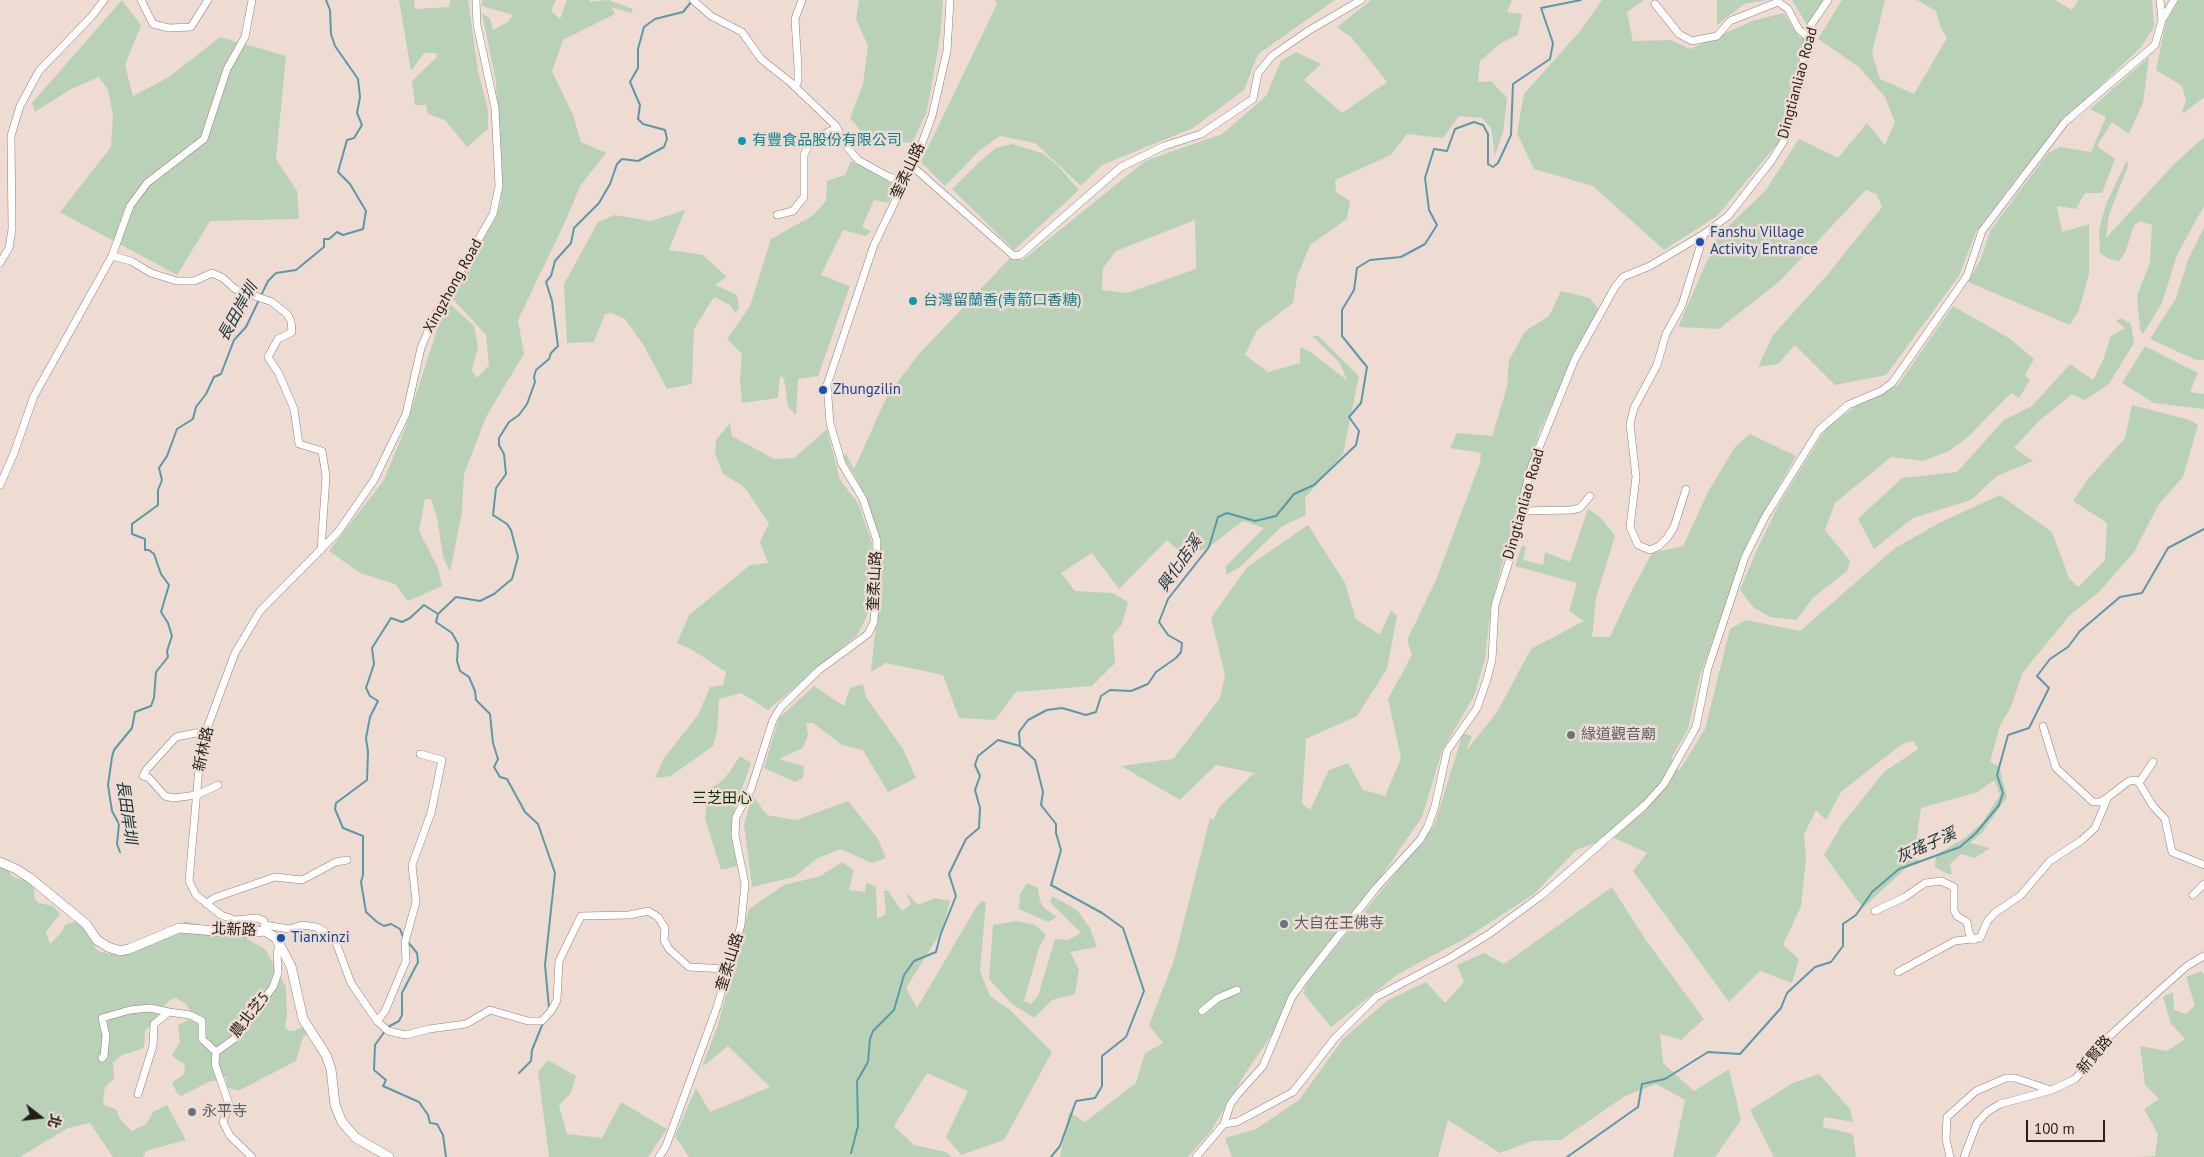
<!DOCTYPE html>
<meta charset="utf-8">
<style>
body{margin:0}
#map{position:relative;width:2204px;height:1157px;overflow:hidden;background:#eedcd2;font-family:"PT Sans","Noto Sans TC",sans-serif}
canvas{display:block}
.north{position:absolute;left:15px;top:1092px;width:50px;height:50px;-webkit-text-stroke:4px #eedcd2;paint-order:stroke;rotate:106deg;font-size:14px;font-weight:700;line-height:20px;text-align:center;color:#251e1b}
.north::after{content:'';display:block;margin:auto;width:18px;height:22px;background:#251e1b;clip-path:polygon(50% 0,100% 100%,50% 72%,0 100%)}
.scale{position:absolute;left:2026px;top:1120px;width:79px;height:22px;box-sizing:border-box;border:2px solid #251e1b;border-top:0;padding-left:6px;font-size:15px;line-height:18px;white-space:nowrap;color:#251e1b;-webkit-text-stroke:4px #eedcd2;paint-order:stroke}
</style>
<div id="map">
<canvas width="2204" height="1157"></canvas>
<div class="north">北</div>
<div class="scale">100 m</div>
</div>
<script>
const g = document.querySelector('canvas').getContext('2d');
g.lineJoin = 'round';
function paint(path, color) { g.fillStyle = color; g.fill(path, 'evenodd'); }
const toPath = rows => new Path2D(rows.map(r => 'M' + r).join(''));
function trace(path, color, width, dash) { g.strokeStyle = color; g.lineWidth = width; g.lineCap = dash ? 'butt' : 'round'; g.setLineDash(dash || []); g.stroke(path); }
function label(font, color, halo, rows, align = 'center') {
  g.font = font + ' "PT Sans","Noto Sans TC",sans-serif'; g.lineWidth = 5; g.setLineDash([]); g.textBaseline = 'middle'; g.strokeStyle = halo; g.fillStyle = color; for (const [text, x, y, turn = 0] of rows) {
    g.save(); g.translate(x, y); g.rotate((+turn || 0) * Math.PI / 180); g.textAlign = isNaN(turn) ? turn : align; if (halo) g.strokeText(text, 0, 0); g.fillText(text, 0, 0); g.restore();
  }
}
paint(toPath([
 [122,0,141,25,125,65,133,96,169,77,220,37,286,56,276,159,297,191,299,219,210,221,177,275,60,212,111,147,113,116,108,90,99,77,71,89,35,112,32,103],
 [399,0,414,0,415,9,449,7,450,0,468,0,478,71,488,110,488,129,467,147,445,120,428,114,426,105,415,105,412,81,437,57,436,53,424,53,411,71],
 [482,0,556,0,551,11,560,19,567,0,590,0,589,2,608,0,633,9,631,13,611,7,615,14,563,40,552,71,573,115,581,142,606,153,580,186,566,220,518,320,524,354,486,417,464,474,462,512,450,572,443,557,437,517,431,499,425,499,419,531,438,568,442,586,408,601,395,584,360,573,329,551,384,480,406,426,443,311,450,304,474,326,478,347,472,370,477,378,489,365,486,335,449,295,496,218,501,201,496,81,482,13,490,19,493,30,508,22,513,15,482,6],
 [859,0,943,0,940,37,930,95,926,114,912,143,881,141,874,147,850,118,863,84,868,46,856,19],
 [995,0,1335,0,1258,54,1244,90,1193,128,1102,165,1081,186,1035,143,1000,136,980,150,945,186,921,162,997,4],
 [1371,0,1512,0,1507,12,1522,14,1518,35,1501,43,1480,61,1478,82,1491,81,1507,98,1503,133,1495,155,1491,128,1482,118,1459,116,1443,138,1407,134,1391,155,1335,180,1336,192,1350,201,1347,219,1310,245,1297,277,1293,303,1257,330,1245,355,1268,372,1300,363,1300,347,1309,351,1347,380,1340,363,1312,336,1318,336,1359,376,1343,454,1305,498,1306,515,1281,527,1240,567,1226,575,1226,566,1264,528,1243,521,1209,547,1185,557,1167,540,1119,589,1092,553,1061,573,1075,591,1112,593,1128,602,1122,624,1113,635,1115,663,1092,686,1016,692,995,720,959,718,943,675,886,663,871,672,880,588,881,541,858,481,843,457,846,454,854,469,888,394,920,353,1010,258,1023,260,1145,161,1222,134,1266,96,1281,61,1296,52,1321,64,1304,80,1342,113,1387,82,1352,38,1337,27],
 [1195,220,1196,269,1127,293,1102,290,1103,268,1116,251],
 [1602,0,1644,0,1627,12,1633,41,1671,40,1690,49,1752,21,1784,13,1799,37,1808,40,1779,142,1717,216,1664,250,1593,186,1534,169,1517,133,1524,94,1581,30],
 [1717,0,1768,0,1744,4,1717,25],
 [1792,0,1824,0,1808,27],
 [1842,0,1885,0,1872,53,1880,79,1914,94,1947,38,1941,28,1936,11,1917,0,2055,0,2072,10,2078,0,2152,0,2154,27,2141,47,2067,118,2018,176,1976,232,1959,276,1886,375,1835,385,1795,345,1778,364,1758,367,1773,335,1828,274,1882,207,1876,194,1866,190,1780,281,1719,329,1678,327,1718,236,1766,190,1799,139,1838,158,1867,123,1885,145,1895,122,1885,97,1859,67,1818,39],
 [2179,0,2204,0,2204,97,2184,113,2182,112,2186,101,2182,86,2156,70,2166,22],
 [2149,57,2143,103,2129,134,2112,122,2097,146,2115,159,2102,193,2085,193,2076,209,2057,206,2062,232,2089,224,2089,274,2079,310,2070,325,1968,282,1981,259,1990,231,2048,153,2060,147,2091,152,2106,117,2090,109],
 [2204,137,2204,206,2177,255,2162,303,2143,334,2140,330,2137,296,2150,262,2152,225,2141,221,2134,225,2125,253,2119,261,2109,259,2100,253,2099,230,2106,204,2127,160,2128,166,2109,215,2106,238,2174,164],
 [1012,144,1042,153,1056,164,1079,190,1014,250,952,189,980,161,996,148],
 [851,161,897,186,888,203,874,200,862,227,871,231,866,236,843,230,821,275,850,286,818,376,798,379,796,415,788,407,784,379,780,375,778,398,742,403,740,379,742,354,727,339,750,306,771,239,812,216,826,201,827,181,845,175],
 [685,210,669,250,703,255,727,277,715,285,737,295,739,308,735,313,730,305,714,297,694,329,692,384,667,389,644,346,625,319,612,313,605,314,594,342,567,343,564,284,598,222,615,215,651,221],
 [2204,227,2204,360,2196,360,2150,339,2176,298,2188,260],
 [1561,291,1590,298,1598,309,1539,432,1491,605,1485,659,1474,696,1442,751,1422,817,1316,971,1434,826,1463,733,1472,736,1466,751,1497,712,1531,649,1584,621,1569,611,1577,583,1515,566,1522,545,1526,547,1523,560,1543,565,1545,552,1570,562,1588,509,1601,518,1615,536,1596,598,1592,637,1610,637,1629,596,1652,553,1683,546,1708,492,1735,447,1750,434,1796,456,1750,537,1700,676,1688,729,1672,757,1670,755,1679,771,1705,729,1730,629,1746,620,1800,631,1895,548,1939,523,2000,495,2052,532,2069,578,2078,587,2105,560,2107,523,2073,501,2088,479,2125,438,2132,405,2190,420,2198,425,2183,477,2159,504,2134,552,2099,592,2070,615,2023,672,2010,709,2000,725,1990,762,1999,766,2007,797,1982,833,1970,843,1990,848,1975,858,1961,854,1950,864,1952,874,1948,874,1935,867,1936,855,1966,837,1982,823,2000,795,1994,780,1978,792,1921,808,1914,858,1923,862,1906,868,1863,908,1824,855,1842,824,1884,772,1918,749,1914,741,1902,744,1841,792,1826,820,1816,810,1804,835,1806,859,1801,906,1783,945,1799,959,1792,983,1760,971,1729,1002,1633,871,1647,853,1612,837,1576,850,1534,894,1466,938,1398,974,1331,1027,1303,993,1308,981,1245,1074,1211,1131,1188,1157,1060,1157,1069,1112,1085,1122,1136,1083,1145,1053,1163,1043,1149,1025,1174,960,1210,818,1213,820,1220,806,1254,773,1216,765,1180,800,1121,766,1173,759,1220,698,1225,675,1211,618,1247,567,1308,525,1345,583,1356,619,1380,635,1391,610,1397,616,1387,669,1357,716,1306,739,1302,803,1310,810,1329,770,1348,763,1363,790,1385,796,1401,758,1388,699,1412,655,1407,640,1436,580,1480,463,1481,453,1450,448,1457,433,1492,436,1507,387,1509,360,1525,331,1549,316],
 [1953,306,2009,338,2034,359,2025,375,2030,380,2019,398,2011,393,1968,437,1949,451,1923,461,1891,457,1835,503,1825,530,1850,561,1847,571,1814,597,1796,620,1770,617,1753,607,1740,590,1756,552,1779,504,1827,427,1863,401,1898,385],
 [2121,318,2131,324,2134,343,2109,384,2085,400,2072,394,2039,421,2014,448,2033,461,1997,476,1971,500,1913,518,1874,549,1858,519,1902,478,1957,472,2004,420,2032,406,2070,364,2093,380,2103,360,2111,336,2125,328,2116,321],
 [2145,346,2198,373,2190,392,2204,394,2204,409,2154,403,2122,383],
 [730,423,732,436,774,459,794,458,827,429,840,480,858,503,872,543,867,616,857,635,768,710,741,693,719,699,717,732,713,746,671,776,655,778,664,758,698,715,710,687,723,685,726,672,691,649,677,643,689,615,750,565,768,563,760,542,769,523,744,487,723,474,715,453,716,440],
 [863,684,866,697,903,749,916,778,888,792,863,750,842,745,813,723,806,723,808,735,803,748,779,759,804,766,803,778,795,782,764,768,779,718,814,686,844,706,850,688],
 [740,756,751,763,733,814,731,836,737,866,721,870,705,819,708,789,718,784,728,774],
 [752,795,767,815,796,820,848,801,878,839,886,858,872,863,841,849,818,858,794,877,752,887,744,825],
 [842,862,854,870,849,890,865,892,866,883,876,886,877,919,886,914,884,891,888,891,902,911,911,904,905,891,918,905,935,898,950,901,942,930,906,988,917,1008,975,909,981,901,986,902,980,971,990,996,1010,1010,1052,1052,1004,1140,961,1155,946,1137,968,1091,927,1073,894,1126,914,1145,946,1152,952,1157,689,1157,675,1136,696,1088,710,1112,770,1087,728,1046,702,1067,718,1025,749,909,784,885,820,876],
 [0,864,6,866,11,875,15,878,33,882,35,899,39,903,53,906,60,914,46,932,50,944,60,934,66,924,81,921,96,949,101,952,111,954,164,936,186,921,242,936,265,949,286,987,287,1016,285,1027,289,1031,294,1031,308,1024,312,1031,303,1037,296,1061,238,1091,227,1087,226,1076,216,1081,211,1081,181,1096,177,1093,172,1083,184,1074,185,1064,176,1059,172,1055,180,1042,178,1025,188,1020,192,1014,186,1004,176,998,170,1000,161,1009,154,1024,145,1030,144,1048,122,1055,113,1062,114,1079,105,1087,103,1100,105,1106,116,1109,120,1119,132,1131,146,1124,153,1112,167,1105,186,1140,146,1151,143,1157,113,1157,90,1123,68,1128,20,1157,0,1157],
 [1027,883,1038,888,1040,901,1044,908,1057,917,1048,922,1019,909,1020,894],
 [1612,887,1645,939,1704,1019,1681,1040,1660,1034,1663,1063,1694,1091,1729,1069,1741,1120,1715,1157,1673,1157,1685,1100,1656,1084,1625,1096,1561,1140,1532,1141,1500,1153,1448,1120,1438,1157,1232,1157,1225,1138,1256,1129,1299,1100,1343,1039,1388,1000,1426,982,1445,1003,1464,982,1457,965,1484,953,1504,964],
 [1052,896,1077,910,1090,928,1097,947,1070,952,1079,969,1075,994,1052,1000,1034,1018,1012,1004,989,979,993,925,1018,921,1035,925,1046,935,1039,948,1024,1001,1031,1004,1038,996,1055,939,1068,940,1081,933,1050,902],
 [2201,971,2204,975,2204,1157,2135,1157,2155,1156,2158,1134,2144,1109,2159,1099,2145,1085,2140,1046,2167,1051,2185,1039,2171,1024,2163,997,2173,992,2174,1010,2186,1014,2195,1005,2186,977],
 [548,1060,576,1076,571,1093,559,1105,567,1134,602,1138,621,1102,667,1129,648,1157,549,1157,538,1072],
 [1819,1074,1850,1109,1853,1122,1824,1117,1823,1127,1853,1134,1856,1157,1774,1157,1750,1110,1793,1083]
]), '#b9d2b7');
trace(toPath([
 [438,614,436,622,452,633,458,644,457,661,460,671,469,677,475,691,476,700,490,714,493,743,498,759,494,767,500,777,507,779,525,812,538,824,555,873,545,965,549,1008],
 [120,852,117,844,119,824,112,811,108,785,112,757,114,750,132,728,135,712,151,706,154,698,156,672,168,657,167,651,172,636,168,623,161,612,169,585,161,574,154,554,149,550,145,550,145,539,132,534,132,524,158,505,158,490,162,480,159,468,167,456,177,429,193,419,196,407,206,394,214,377,221,374,234,340,246,327,268,281,276,273,296,270,324,247,324,239,329,239,337,232,343,235,363,229,366,211,350,184,338,172,347,140,354,138,362,125,357,113,360,97,358,79,335,46,331,34,330,10,326,0],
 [403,937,400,929,391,924,384,926,377,922,366,912,361,882,363,875,363,836,343,828,335,809,336,803,367,780,368,752,366,738,370,717,378,701,370,696,366,688,374,664,372,648,391,618,402,622,410,618,424,605,438,614,456,597,480,601,494,594,512,579,518,557,511,530,507,524,493,515,496,488,506,474,504,454,499,445,499,438,509,422,519,415,527,404,535,382,534,377,536,370,549,359,551,353,558,346,552,301,546,282,551,276,555,261,571,243,574,228,599,203,610,184,617,164,622,159,638,161,664,147,667,139,665,130,643,124,638,119,640,105,630,82,638,68,638,49,644,27,655,19,683,12,692,1],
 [388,1027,399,1021,402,1015,402,993,418,962,417,953,408,942],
 [385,1031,375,1045,374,1070,386,1080,383,1086,419,1102,428,1115,430,1123,437,1124,443,1135,446,1157],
 [519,1073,531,1061,532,1050,543,1023],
 [851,1153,858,1126,857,1081,868,1062,870,1039,873,1031,894,1010,904,975,914,961,936,952,940,936,956,896,949,874,966,839,979,828,980,808,975,790,980,776,975,765,978,756,998,740,1020,746],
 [1051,1157,1060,1146,1076,1101,1095,1098,1102,1086,1102,1056,1126,1037,1144,991,1123,928,1102,913,1051,885,1061,850,1056,833,1056,824,1041,805,1043,792,1035,760,1020,746,1019,732,1028,720,1047,710,1062,708,1086,715,1096,712,1101,696,1110,690,1131,691,1148,684,1156,672,1176,658,1181,652,1182,643,1168,635,1159,622,1168,599,1209,547,1218,517,1227,513,1255,521,1276,516,1294,494,1314,485,1356,445,1359,431,1349,417,1361,403,1367,367,1342,336,1342,310,1354,290,1357,268,1370,260,1401,257,1425,244,1437,225,1429,210,1425,178,1434,149,1447,151,1455,129,1474,122,1483,125,1488,134,1488,164,1493,167,1498,163,1511,135,1513,84,1550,59,1553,43,1541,8,1581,0],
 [1567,1157,1638,1107,1642,1084,1665,1079,1708,1052,1740,1054,1781,1008,1787,993,1815,967,1831,962,1843,946,1843,924,1856,915,1872,892,1899,869,1960,847,1976,833,1999,805,2003,793,1997,775,2008,735,2029,728,2049,688,2037,676,2050,659,2068,647,2080,631,2120,597,2142,593,2168,548,2204,529]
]), '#5d98a9', 2);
const minor = toPath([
 [141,0,153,24,169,28,191,27,208,0],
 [693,0,711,16,742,32,761,59,790,82,836,126,847,147,858,160,889,177,904,181],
 [2160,0,2162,20],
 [1655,4,1679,34,1692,41,1717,36,1730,21,1778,2,1788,9,1799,30,1808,37],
 [795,87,798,81,798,68,795,19,802,0],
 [912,166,1014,256,1020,255,1121,167,1164,146,1201,134,1253,99,1258,73,1272,56,1308,31,1361,0],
 [777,215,793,211,804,197,804,155,808,146,815,138,833,130,836,126],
 [112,256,131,261,151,273,177,281,194,281,212,273,223,278,235,289,272,302,287,314,291,321,292,332,278,339,268,357,279,374,294,409,299,444,322,451,326,476,321,550],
 [0,263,9,248,12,229,11,136,20,106,39,71,91,17,104,0],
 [0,485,14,453,34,396,112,256,130,206,147,183,204,139,227,69,245,37,252,0],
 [1686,489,1674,527,1667,538,1659,546,1650,550,1638,545,1630,527,1636,477,1630,424,1634,408,1657,365,1666,334,1682,305,1704,234],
 [1521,511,1571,510,1580,508,1590,496],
 [2043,726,2056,768,2093,802,2100,802,2107,798],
 [206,731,176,737,147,769,143,776,149,778,165,796,173,798,197,795,218,785],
 [2139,783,2153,762],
 [2193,895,2204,884],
 [206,904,214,898,275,877,302,880,336,862,347,860],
 [1875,911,1905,897,1925,883,1941,881,1954,887,1954,910,1957,916,1967,922,1969,933,1974,940],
 [265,925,289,929,302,925,316,927,328,933,335,940,351,983,377,1021,388,1031,406,1035,429,1029,466,1024,490,1010,528,1021,542,1021,551,1011,557,1000,559,961,581,916,629,915,648,911,658,917,665,928,664,940,669,949,689,967,727,969],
 [265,931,264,921,257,918,235,920,221,915,196,895,189,881,200,756,206,731,235,653,260,611,338,532,374,480,406,414,421,348,434,317,493,214,499,186,495,108,477,25,476,0],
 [1898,972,1955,941,1980,938,1988,920,1996,912,2020,896,2050,861,2082,840,2095,828,2108,797,2129,781,2136,780,2139,783,2153,806,2165,819,2172,852,2204,865],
 [1202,1011,1218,998,1237,990],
 [377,1021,385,1011,406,961,405,942,416,902,412,865,431,813,442,760,420,754],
 [102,1058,104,1056,106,1036,102,1018,130,1010,150,1008,169,1012],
 [138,1094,153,1046,154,1024,169,1012,190,1015,202,1021,202,1039,216,1052],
 [1224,1124,1237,1122,1293,1092,1335,1038,1376,997,1450,958,1489,934,1542,895,1645,805,1664,784,1696,727,1708,668,1745,557,1765,517,1819,430,1848,405,1881,391,1892,383,1967,276,1982,231,2065,122,2155,45,2162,20,2174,0],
 [252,1157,230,1136,223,1122,229,1104,215,1064,216,1052,234,1039,273,987,278,973,277,952,280,945],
 [659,1157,666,1146,717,1007,741,925,745,884,735,835,736,817,751,789,773,720,781,707,819,670,868,634,874,622,877,541,863,499,842,464,830,423,827,385,874,245,918,154,932,116,947,51,950,0],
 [1196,1157,1224,1124,1230,1105,1237,1095,1263,1066,1292,997,1304,980,1376,888,1420,840,1428,826,1435,806,1447,751,1477,708,1487,679,1492,660,1495,605,1515,543,1524,494,1532,465,1575,359,1615,287,1623,277,1650,266,1704,234,1728,216,1772,160,1785,139,1811,25,1828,0],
 [1950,1157,1946,1139,1947,1117,1976,1091,2006,1078,2015,1078,2051,1090],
 [1964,1157,1977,1123,1987,1112,2000,1104,2052,1090,2075,1079,2085,1068,2089,1058,2102,1043,2161,989,2187,966,2204,956]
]);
const major = toPath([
 [0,862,16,869,30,878,86,924,97,940,108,947,120,951,129,949,179,928,240,933,265,931,276,938,291,966,303,1019,326,1055,331,1069,335,1105,342,1122,356,1138,389,1157]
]);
trace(minor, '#928178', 8);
trace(major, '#928178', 10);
trace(minor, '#fff', 7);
trace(major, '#fff', 9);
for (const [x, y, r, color] of [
 [742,141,5,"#0f9aa8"],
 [1700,242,5,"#1a4fb4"],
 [913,301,5,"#0f9aa8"],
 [823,390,5,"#1a4fb4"],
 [1571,735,5,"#6b7280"],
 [1284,924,5,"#6b7280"],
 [281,938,5,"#1a4fb4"],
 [192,1112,5,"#6b7280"]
]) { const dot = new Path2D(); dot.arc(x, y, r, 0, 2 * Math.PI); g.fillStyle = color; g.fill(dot); trace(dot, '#eedcd2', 2); }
label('15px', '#251e1b', '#eedcd2', [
 ["Dingtianliao Road",1798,83,-75],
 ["奎柔山路",908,171,-65],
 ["Xingzhong Road",453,286,-61],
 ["Dingtianliao Road",1524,504,-74],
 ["奎柔山路",875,581,-87],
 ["新林路",204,749,-78],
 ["北新路",234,930,2],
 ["奎柔山路",730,962,-73],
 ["農北芝5",250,1015,-52],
 ["新賢路",2095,1055,-50]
]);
label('15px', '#0d838f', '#eedcd2', [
 ["有豐食品股份有限公司",752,141],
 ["台灣留蘭香(青箭口香糖)",923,301]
], 'left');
label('15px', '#164399', '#eedcd2', [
 ["Fanshu Village",1710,233],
 ["Activity Entrance",1710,250],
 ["Zhungzilin",833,390],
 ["Tianxinzi",291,938]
], 'left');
label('15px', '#5b616d', '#eedcd2', [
 ["緣道觀音廟",1581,735],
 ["大自在王佛寺",1294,924],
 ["永平寺",202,1112]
], 'left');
label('15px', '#003501', '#eedcd2', [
 ["三芝田心",722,799]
]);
label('italic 16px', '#17353e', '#eedcd2', [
 ["長田岸圳",238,312,-61],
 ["興化店溪",1180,564,-55],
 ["長田岸圳",126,812,82],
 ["灰瑤子溪",1926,846,-24]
]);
</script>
